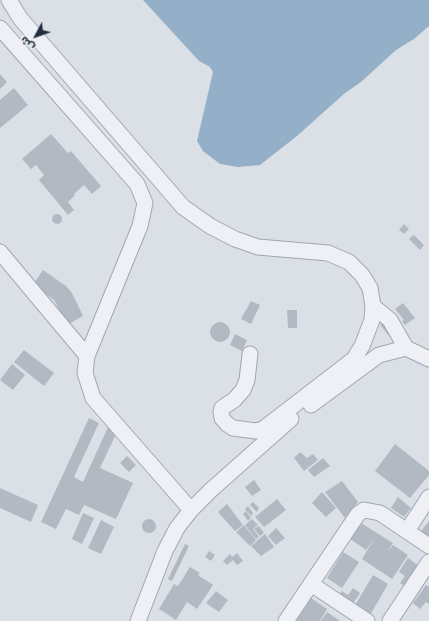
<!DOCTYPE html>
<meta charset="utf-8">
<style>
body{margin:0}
#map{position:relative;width:429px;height:621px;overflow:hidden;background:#dbe0e6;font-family:Helvetica,"Noto Sans Arabic",sans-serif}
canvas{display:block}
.north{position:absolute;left:16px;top:16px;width:40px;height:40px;-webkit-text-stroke:3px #eaeff4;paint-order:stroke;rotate:229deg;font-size:11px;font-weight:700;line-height:16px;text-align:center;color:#252e3c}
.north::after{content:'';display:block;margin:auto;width:14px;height:18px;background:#252e3c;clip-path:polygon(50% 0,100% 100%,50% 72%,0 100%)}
</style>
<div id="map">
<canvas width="429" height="621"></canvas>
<div class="north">ش</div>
</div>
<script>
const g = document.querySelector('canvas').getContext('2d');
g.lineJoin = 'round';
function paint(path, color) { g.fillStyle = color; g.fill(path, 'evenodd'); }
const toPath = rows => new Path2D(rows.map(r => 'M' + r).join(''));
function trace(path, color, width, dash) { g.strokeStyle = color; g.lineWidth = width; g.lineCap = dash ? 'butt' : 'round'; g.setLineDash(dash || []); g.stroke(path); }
paint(toPath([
 [143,0,429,0,429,26,414,39,396,50,361,82,345,93,297,136,260,165,238,167,220,164,203,151,197,141,213,72,210,67,199,61]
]), '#94afc8');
paint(toPath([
 [0,74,7,82,0,89],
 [14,88,28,105,0,128,0,100],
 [51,134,68,153,71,151,101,186,92,194,84,185,74,194,75,195,68,202,74,210,68,215,39,180,44,175,36,165,31,169,22,159],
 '52 219a5 5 0 1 1 10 0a5 5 0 1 1-10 0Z',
 [404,224,409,229,404,234,399,230],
 [414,235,424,245,420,250,409,239],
 [43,270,66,286,72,293,83,316,67,325,54,300,33,285],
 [251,301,260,305,251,324,241,319],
 [403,303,415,318,405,325,402,321,404,320,395,309],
 [287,310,297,310,297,328,288,328],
 [386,321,395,333,390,337,380,325],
 '210 332a10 10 0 1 1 20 0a10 10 0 1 1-20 0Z',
 [235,334,247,340,242,351,230,345],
 [24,350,54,373,44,386,14,362],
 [12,364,25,375,13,390,0,380],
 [89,418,99,423,74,477,83,482,108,427,115,436,100,468,133,483,116,519,84,505,79,515,66,509,56,529,41,522],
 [395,444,429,471,429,475,410,498,375,471],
 [300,452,307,458,313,454,318,460,304,471,294,458],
 [127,456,136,465,129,472,120,463],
 [323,458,330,466,314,477,308,470],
 [254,480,261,490,252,496,245,487],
 [342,481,358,502,345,518,325,492],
 [0,488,38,505,31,522,0,508],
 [322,492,336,508,326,517,312,503],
 [398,497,411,508,404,517,391,508],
 [277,499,286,510,264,527,255,517],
 [253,502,259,508,257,512,250,505],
 [227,504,243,525,235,531,218,512],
 [248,506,253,513,251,516,245,509],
 [246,511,251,518,248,521,243,514],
 [83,513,94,518,82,544,72,539],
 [252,519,258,525,253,529,259,537,256,539,245,525],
 '142 526a7 7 0 1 1 14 0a7 7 0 1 1-14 0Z',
 [101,520,114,527,101,554,88,548],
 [429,521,429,536,421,531],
 [361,523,393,543,388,551,393,545,408,555,392,579,362,559,375,537,366,550,350,539],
 [244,525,256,540,250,546,236,532],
 [259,526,264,533,260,536,254,529],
 [276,528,285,538,276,545,268,536],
 [265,534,274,547,261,556,251,546],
 [185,544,189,546,172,581,168,579],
 [209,551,215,555,211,561,205,557],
 [343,552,359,562,342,588,327,578],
 [237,553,243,561,237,565,233,560,227,565,223,561,230,554,232,557],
 [408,558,422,568,408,589,400,583,405,576,399,572],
 [190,567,200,573,198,575,213,585,197,609,187,602,176,620,159,609,174,584,178,586],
 [373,575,388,584,369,617,354,607],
 [426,585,429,587,429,604,426,602,420,609,413,603],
 [353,588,360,593,350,608,336,598,342,591,348,595],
 [216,591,228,600,219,612,206,603],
 [311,598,327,609,320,621,296,621],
 [327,612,340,621,321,621]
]), '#b2b9c3');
const minor = toPath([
 [9,0,20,18,183,207,210,226,235,239,258,247,328,253,349,262,362,275,370,288,373,306,372,320,362,346,354,359,263,429,256,431,233,428,227,424,222,418,221,412,222,408,234,400,243,390,247,380,250,354],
 [0,28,137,184,145,203,140,226,87,356,85,373,93,398,191,510],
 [0,252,87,356],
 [373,306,390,320,406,348],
 [311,405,379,355,406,348,429,359],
 [407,531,429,497],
 [311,584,367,621],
 [138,621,165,551,177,528,191,510,211,490,291,419],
 [286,621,358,514,364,510,380,513,429,546],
 [390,621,429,562]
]);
trace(minor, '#a1a7b0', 17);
trace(minor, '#eef0f5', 15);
</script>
